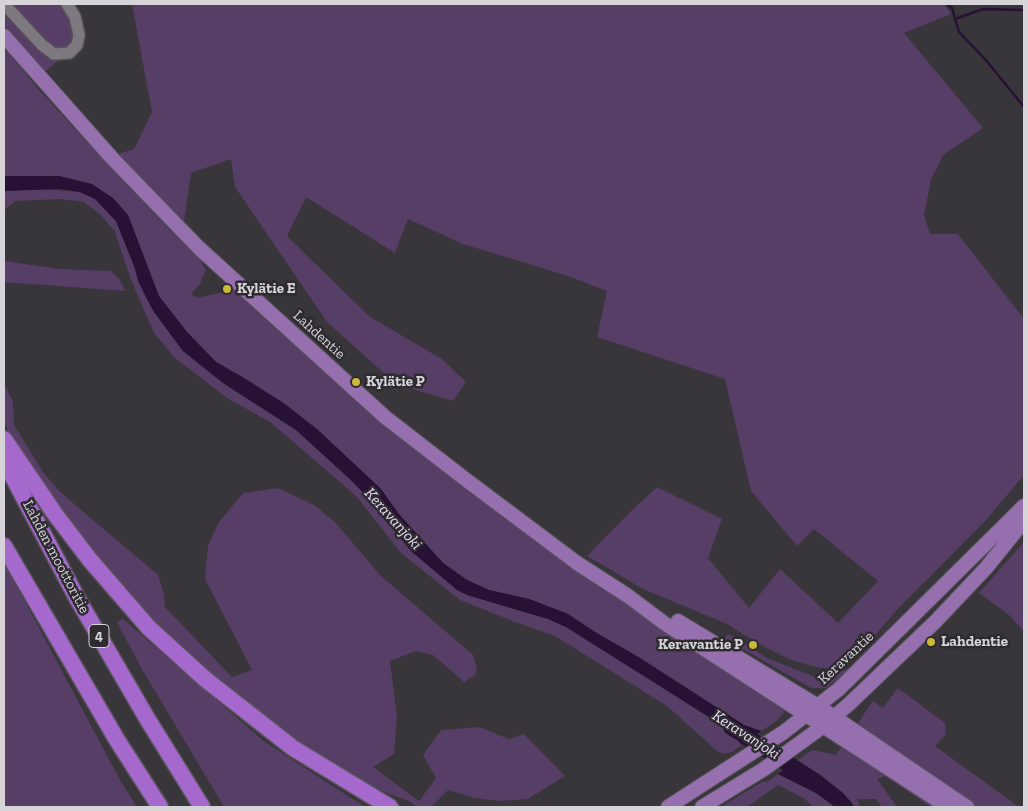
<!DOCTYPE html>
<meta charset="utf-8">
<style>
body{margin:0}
#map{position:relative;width:1028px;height:811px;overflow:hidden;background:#38353b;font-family:"Zilla Slab",serif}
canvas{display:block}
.frame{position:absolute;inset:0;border:5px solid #d6d4d8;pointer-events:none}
</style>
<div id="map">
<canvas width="1028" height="811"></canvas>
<div class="frame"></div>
</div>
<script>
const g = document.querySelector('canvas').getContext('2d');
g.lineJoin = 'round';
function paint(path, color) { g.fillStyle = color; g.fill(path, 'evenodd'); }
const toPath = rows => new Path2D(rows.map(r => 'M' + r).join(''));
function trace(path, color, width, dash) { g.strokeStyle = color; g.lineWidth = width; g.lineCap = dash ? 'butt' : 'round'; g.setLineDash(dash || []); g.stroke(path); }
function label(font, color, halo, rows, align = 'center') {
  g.font = font + ' "Zilla Slab",serif'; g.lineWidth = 5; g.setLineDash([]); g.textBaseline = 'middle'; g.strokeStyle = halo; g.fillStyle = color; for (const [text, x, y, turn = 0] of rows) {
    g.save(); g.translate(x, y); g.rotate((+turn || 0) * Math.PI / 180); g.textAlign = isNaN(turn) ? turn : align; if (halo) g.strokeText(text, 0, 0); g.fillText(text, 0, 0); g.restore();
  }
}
paint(toPath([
 [4,4,67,4,79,35,69,53,44,72,4,25],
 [132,4,944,4,951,14,904,33,983,128,943,155,931,180,924,215,930,234,958,234,1024,319,1024,475,987,519,897,610,876,634,847,662,829,669,816,667,791,660,761,645,727,624,643,589,587,556,629,513,657,487,722,519,708,558,749,608,780,569,838,623,878,581,814,529,797,546,751,491,725,379,597,337,607,291,568,276,463,244,408,219,395,253,306,197,287,236,370,317,442,359,466,382,453,401,396,384,327,322,235,187,231,159,191,173,184,221,118,154,134,149,152,112],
 [4,47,39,90,111,168,170,230,198,256,206,270,200,284,191,294,197,298,233,290,366,409,512,524,665,628,785,706,783,714,774,723,761,731,744,725,640,658,595,632,568,614,529,599,489,590,467,580,443,563,398,513,381,489,318,430,284,404,244,378,216,362,187,332,159,297,128,215,59,176,4,176],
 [40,189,80,192,95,199,116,221,134,266,139,283,148,301,154,312,183,351,223,383,296,430,352,481,373,503,385,520,467,595,548,619,566,627,728,729,742,745,732,752,723,754,717,751,667,706,555,636,515,622,460,600,401,553,356,496,270,422,227,398,175,358,154,333,131,280,115,232,101,215,84,202,61,199,15,201,4,210,4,191],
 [4,261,60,269,111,271,120,280,125,291,4,282],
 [4,383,13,402,14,425,43,472,59,491,158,575,164,594,165,607,232,677,252,670,205,579,208,545,219,522,243,493,278,488,314,505,335,522,380,575,473,655,477,668,475,675,464,682,433,655,416,651,390,661,397,717,394,754,373,767,419,801,436,778,423,755,441,730,479,727,509,739,524,734,565,776,528,799,501,801,473,798,448,790,431,807,417,807,409,801,384,792,343,772,279,728,215,679,155,624,96,560,27,464,4,423],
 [1024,542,1024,631,1009,615,979,593],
 [4,562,120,780,137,807,4,807],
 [123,619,265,742,365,807,224,807,140,666,117,622],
 [729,634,769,659,818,678,851,668,826,688,811,688,724,638],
 [898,688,945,723,946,734,935,746,1019,807,931,807,885,776,877,779,897,807,882,807,876,799,857,799,860,807,854,807,851,802,819,774,796,761,812,750,836,755,873,701,883,708],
 [778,774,816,793,835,807,813,807,805,799,778,785,747,807,721,807,762,782,767,782]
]), '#563e66');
paint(toPath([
 [4,176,59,176,92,184,113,198,128,215,159,296,187,332,216,362,244,378,285,404,318,430,381,489,398,513,443,563,467,580,489,590,529,599,568,614,595,632,640,658,744,725,761,731,742,745,728,729,566,627,548,619,467,595,457,590,412,552,385,520,373,503,352,481,296,430,223,383,183,351,154,312,148,301,139,283,134,266,116,221,95,199,80,192,60,189,4,191],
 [796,761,819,774,843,793,851,802,854,807,835,807,816,793,778,774]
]), '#271135');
trace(toPath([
 [947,4,952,8,959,32,985,59,1024,107],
 [955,19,983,9,1024,10]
]), '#271135', 2.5);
trace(toPath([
 [731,727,807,776]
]), '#271135', 16);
const minor = toPath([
 [4,4,42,45,54,54,69,53,77,45,79,35,75,17,67,4]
]);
const major = toPath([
 [4,36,111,157,199,248,385,417,465,479,577,563,628,596,664,623,948,807],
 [678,621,818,706,967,807],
 [668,807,784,732,839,689,1024,506],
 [702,807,764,769,822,727,848,705,936,621,986,568,1024,521]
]);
const highway = toPath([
 [4,439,55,514,90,560,149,628,205,679,293,748,390,807],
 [4,460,77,598,148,720,202,807],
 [4,546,117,740,160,807]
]);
trace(minor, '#575359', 14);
trace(major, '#575359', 16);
trace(highway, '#575359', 19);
trace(minor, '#7e7981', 11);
trace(major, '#956fae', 14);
trace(highway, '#a568cc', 16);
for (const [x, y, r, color] of [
 [227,289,5,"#ccb938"],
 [356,382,5,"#ccb938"],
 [931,642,5,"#ccb938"],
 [753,645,5,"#ccb938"]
]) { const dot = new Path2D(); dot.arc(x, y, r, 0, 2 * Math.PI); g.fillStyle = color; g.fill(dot); trace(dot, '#2e2b31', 2); }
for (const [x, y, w] of [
 [99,636,20]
]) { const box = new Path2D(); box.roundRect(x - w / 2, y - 11.5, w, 23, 4); g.fillStyle = '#2e2b31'; g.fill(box); trace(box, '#d6d4d8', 1); }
label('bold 14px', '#d6d4d8', null, [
 ["4",99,636]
]);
label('bold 15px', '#d6d4d8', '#2e2b31', [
 ["Kylätie E",237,289],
 ["Kylätie P",366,382],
 ["Lahdentie",941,642],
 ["Keravantie P",743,645,"right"]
], 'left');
label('15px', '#d6d4d8', '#2e2b31', [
 ["Lahdentie",319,335,42],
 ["Lahden moottoritie",56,557,62],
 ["Keravantie",846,658,-43]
]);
label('italic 16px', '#e9daf5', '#2e2b31', [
 ["Keravanjoki",393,519,48],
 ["Keravanjoki",746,735,33]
]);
</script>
